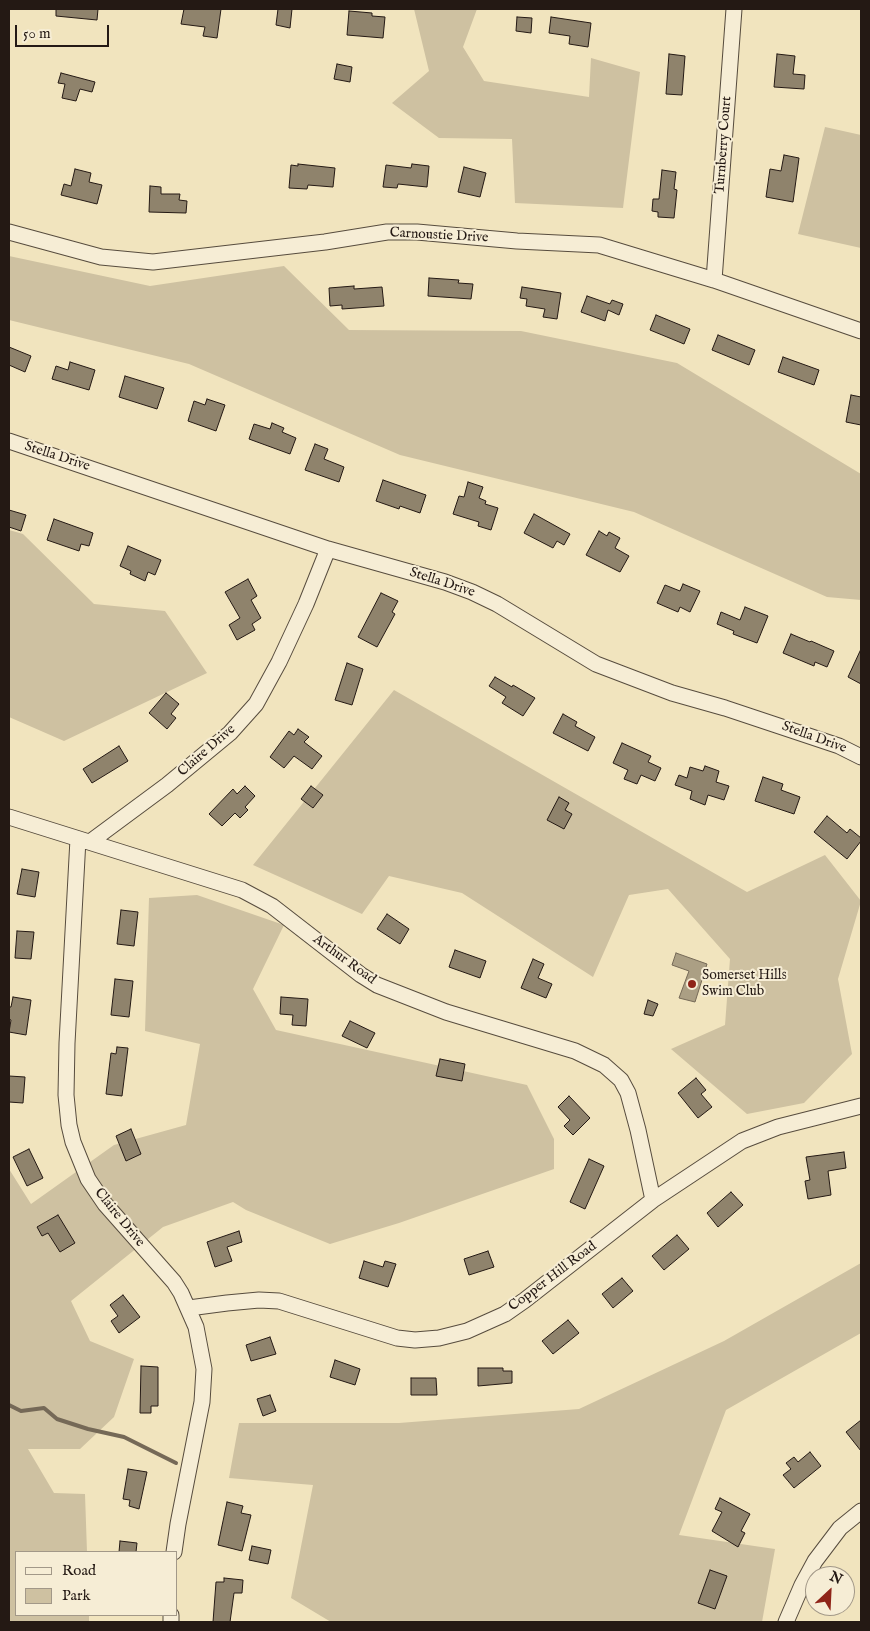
<!DOCTYPE html>
<style>
body{margin:0}
#map{position:relative;width:870px;height:1631px;overflow:hidden;background:#f1e4be;font-family:"IM FELL English",serif}
canvas{display:block}
.frame{position:absolute;inset:0;border:10px solid #241914;pointer-events:none}
.legend{position:absolute;left:15px;top:1551px;width:162px;height:65px;box-sizing:border-box;background:#f6edd5;border:1px solid #a29888;margin:0;padding:6px 9px;list-style:none;font-size:15px;color:#241914}
.legend li{display:flex;align-items:center;gap:10px;height:25px}
.legend b{width:25px;border:1px solid #a29888}
.north{position:absolute;left:805px;top:1566px;width:50px;height:50px;box-sizing:border-box;background:#f6edd5;border:1px solid #a29888;border-radius:50%;rotate:25deg;font-size:14px;font-weight:700;line-height:20px;text-align:center;color:#241914}
.north::after{content:'';display:block;margin:auto;width:18px;height:22px;background:#8f2418;clip-path:polygon(50% 0,100% 100%,50% 72%,0 100%)}
.scale{position:absolute;left:15px;top:25px;width:94px;height:22px;box-sizing:border-box;border:2px solid #241914;border-top:0;padding-left:6px;font-size:15px;line-height:18px;white-space:nowrap;color:#241914;-webkit-text-stroke:4px #f6edd5;paint-order:stroke}
</style>
<div id="map">
<canvas width="870" height="1631"></canvas>
<div class="frame"></div>
<ul class="legend">
<li><b style="height:6px;background:#f6edd5"></b>Road</li>
<li><b style="height:14px;background:#cec1a1"></b>Park</li>
</ul>
<div class="north">N</div>
<div class="scale">50 m</div>
</div>
<script>
const g = document.querySelector('canvas').getContext('2d');
g.lineJoin = 'round';
function paint(path, color) { g.fillStyle = color; g.fill(path, 'evenodd'); }
const toPath = rows => new Path2D(rows.map(r => 'M' + r).join(''));
function trace(path, color, width, dash) { g.strokeStyle = color; g.lineWidth = width; g.lineCap = dash ? 'butt' : 'round'; g.setLineDash(dash || []); g.stroke(path); }
function label(font, color, halo, rows, align = 'center') {
  g.font = font + ' "IM FELL English",serif'; g.lineWidth = 4; g.setLineDash([]); g.textBaseline = 'middle'; g.strokeStyle = halo; g.fillStyle = color; for (const [text, x, y, turn = 0] of rows) {
    g.save(); g.translate(x, y); g.rotate((+turn || 0) * Math.PI / 180); g.textAlign = isNaN(turn) ? turn : align; if (halo) g.strokeText(text, 0, 0); g.fillText(text, 0, 0); g.restore();
  }
}
paint(toPath([
 [414,9,477,9,463,47,484,81,589,97,591,58,640,72,623,208,515,203,512,139,439,138,392,103,429,71],
 [825,127,861,135,861,248,798,234],
 [9,256,150,286,284,266,349,330,521,331,677,363,861,474,861,600,827,597,634,512,400,455,189,364,9,320],
 [9,530,23,534,94,604,165,611,207,673,64,741,9,717],
 [394,690,747,892,825,855,861,901,838,979,852,1054,804,1103,747,1114,671,1049,725,1025,730,959,668,889,629,895,593,977,462,893,389,876,362,914,253,865],
 [197,895,284,925,253,989,276,1030,527,1085,554,1139,554,1169,399,1223,330,1244,246,1210,233,1202,163,1227,71,1301,90,1341,134,1359,114,1417,80,1449,28,1449,54,1493,85,1494,87,1552,16,1552,16,1615,89,1615,89,1622,9,1622,9,1169,31,1204,114,1145,186,1125,200,1044,145,1031,149,898],
 [861,1263,861,1333,726,1410,679,1535,775,1549,762,1622,331,1622,291,1598,313,1485,229,1478,239,1423,399,1423,579,1409,724,1341]
]), '#cec1a1');
const water = toPath([
 [676,953,707,964,695,1002,679,998,689,971,672,965,676,953]
]);
paint(water, '#ab9f84');
trace(water, '#756957', 1);
trace(toPath([
 [9,1405,21,1411,44,1408,57,1419,88,1429,124,1437,176,1463]
]), '#756957', 4);
const building = toPath([
 [56,9,98,9,97,20,56,16,56,9],
 [184,9,221,9,217,38,203,36,205,27,181,24,184,9],
 [278,9,292,9,290,28,276,25,278,9],
 [349,11,372,13,372,16,385,17,383,38,347,35,349,11],
 [517,17,532,18,531,33,516,31,517,17],
 [551,17,591,23,588,47,569,44,570,36,549,33,551,17],
 [669,54,685,56,682,95,666,94,669,54],
 [777,54,795,56,793,74,805,75,804,89,774,87,777,54],
 [337,64,352,67,350,82,334,79,337,64],
 [61,73,95,82,92,92,80,89,76,101,62,98,65,84,58,83,61,73],
 [784,155,799,158,793,202,766,197,770,169,781,171,784,155],
 [298,164,335,168,333,187,308,185,307,189,289,188,291,165,298,166,298,164],
 [412,164,429,166,427,187,398,184,397,188,383,187,386,165,411,168,412,164],
 [464,167,486,173,480,197,458,192,464,167],
 [75,169,91,173,89,182,102,185,97,204,61,195,64,184,71,186,75,169],
 [662,170,676,172,674,189,677,190,674,218,658,217,658,212,652,211,653,199,659,199,662,170],
 [150,186,161,187,161,194,180,194,179,200,187,201,186,213,149,212,150,186],
 [429,278,459,280,458,283,473,284,471,299,428,296,429,278],
 [354,286,354,289,382,287,384,306,342,309,342,305,330,306,329,288,354,286],
 [522,287,561,293,557,319,543,317,545,309,526,306,527,299,520,298,522,287],
 [587,296,610,304,612,300,623,304,619,315,608,310,605,321,581,312,587,296],
 [656,315,690,329,684,344,650,330,656,315],
 [718,335,755,350,749,365,712,350,718,335],
 [9,347,31,356,25,372,9,365,9,347],
 [783,357,819,370,814,385,778,372,783,357],
 [70,362,95,370,89,390,52,379,56,366,68,370,70,362],
 [125,376,164,388,157,409,119,397,125,376],
 [851,395,861,397,861,425,846,422,851,395],
 [207,399,225,405,216,431,188,421,194,401,205,405,207,399],
 [272,423,284,428,282,432,296,438,290,454,249,439,254,424,270,429,272,423],
 [315,444,328,449,324,459,344,467,339,482,305,470,315,444],
 [383,480,426,495,420,513,400,506,399,509,376,501,383,480],
 [468,482,483,487,479,498,486,501,485,504,498,508,491,530,478,526,479,522,453,514,459,496,464,497,468,482],
 [9,510,26,515,21,531,9,527,9,510],
 [534,514,570,534,564,545,557,541,553,548,524,533,534,514],
 [54,519,93,533,89,546,81,544,79,551,47,540,54,519],
 [599,531,607,536,609,532,620,538,615,548,629,556,620,572,586,555,599,531],
 [128,546,161,560,155,575,148,572,145,581,130,574,131,571,120,566,128,546],
 [248,579,257,596,251,600,261,618,252,624,255,630,237,640,229,625,240,618,225,592,248,579],
 [683,584,700,591,690,612,680,607,678,612,657,603,665,585,680,591,683,584],
 [381,593,398,601,392,612,395,614,377,647,358,637,381,593],
 [745,607,768,616,757,643,733,634,734,631,717,624,721,612,740,620,745,607],
 [791,634,810,642,811,641,834,651,827,667,815,662,814,666,783,653,791,634],
 [861,649,861,684,848,677,861,649],
 [347,663,363,669,352,705,335,700,347,663],
 [495,677,512,687,513,685,535,698,523,716,502,703,506,697,489,686,495,677],
 [166,693,179,704,171,714,176,718,167,729,149,713,166,693],
 [563,714,577,722,575,726,595,737,588,751,553,733,563,714],
 [298,729,309,737,304,742,322,756,312,769,294,756,284,768,270,757,289,731,294,735,298,729],
 [622,743,651,756,648,762,661,768,655,781,641,775,637,784,624,779,628,770,613,763,622,743],
 [119,746,128,761,92,783,83,769,119,746],
 [705,766,719,771,716,782,729,786,724,800,708,795,705,805,690,799,692,791,675,785,679,775,687,778,690,767,703,771,705,766],
 [763,777,783,784,781,790,800,797,794,814,755,801,763,777],
 [245,786,255,796,245,807,248,810,240,818,235,813,222,826,209,814,233,789,237,794,245,786],
 [311,786,323,795,313,808,301,799,311,786],
 [559,797,569,803,565,810,572,814,564,829,547,820,559,797],
 [827,816,847,833,850,829,861,838,861,841,847,859,814,832,827,816],
 [22,869,39,872,35,897,17,894,22,869],
 [121,910,138,912,134,946,117,944,121,910],
 [387,914,409,929,400,944,377,929,387,914],
 [17,931,34,932,31,959,15,958,17,931],
 [455,950,486,961,480,978,449,967,455,950],
 [533,959,544,964,538,978,552,984,546,998,521,988,533,959],
 [115,979,133,981,129,1017,111,1015,115,979],
 [13,997,31,1000,26,1035,9,1032,11,1020,9,1019,9,1007,11,1007,13,997],
 [281,997,308,999,306,1026,292,1025,293,1015,280,1014,281,997],
 [648,1000,658,1004,653,1016,644,1014,648,1000],
 [350,1021,375,1033,367,1048,342,1036,350,1021],
 [117,1047,128,1048,122,1096,106,1094,111,1053,116,1054,117,1047],
 [440,1059,465,1064,462,1081,436,1076,440,1059],
 [9,1076,25,1077,23,1103,9,1102,9,1076],
 [696,1078,706,1090,701,1094,712,1107,698,1118,678,1093,696,1078],
 [569,1096,590,1118,573,1135,564,1126,570,1120,558,1107,569,1096],
 [131,1129,141,1154,126,1161,116,1136,131,1129],
 [29,1149,43,1178,27,1186,13,1157,29,1149],
 [844,1152,846,1168,828,1171,831,1195,808,1199,805,1181,810,1180,806,1157,844,1152],
 [589,1159,604,1166,585,1209,570,1202,589,1159],
 [731,1192,743,1205,718,1227,707,1213,731,1192],
 [58,1215,75,1243,60,1252,48,1233,42,1236,37,1227,58,1215],
 [239,1231,242,1242,227,1247,232,1261,215,1267,207,1242,239,1231],
 [677,1235,689,1249,664,1270,652,1256,677,1235],
 [488,1251,494,1267,469,1275,464,1259,488,1251],
 [364,1261,383,1267,385,1261,396,1264,388,1287,359,1278,364,1261],
 [622,1278,633,1291,613,1308,602,1294,622,1278],
 [123,1295,140,1317,119,1333,111,1321,118,1316,110,1305,123,1295],
 [568,1320,579,1333,553,1354,542,1341,568,1320],
 [270,1337,276,1354,251,1361,246,1345,270,1337],
 [335,1360,360,1369,355,1385,330,1377,335,1360],
 [141,1366,158,1367,158,1406,151,1406,151,1413,140,1413,141,1366],
 [478,1368,503,1368,503,1371,512,1371,512,1383,478,1386,478,1368],
 [411,1378,436,1378,437,1395,411,1395,411,1378],
 [270,1395,276,1411,263,1416,257,1399,270,1395],
 [861,1420,861,1451,846,1432,861,1420],
 [810,1452,821,1466,794,1488,783,1475,791,1469,786,1463,794,1457,798,1462,810,1452],
 [128,1469,147,1472,139,1509,129,1506,130,1500,123,1499,128,1469],
 [720,1498,750,1514,741,1531,745,1533,738,1547,712,1531,722,1512,715,1509,720,1498],
 [227,1502,243,1506,241,1513,251,1515,242,1551,218,1545,227,1502],
 [120,1541,137,1543,136,1552,119,1552,120,1541],
 [252,1546,271,1550,268,1564,249,1560,252,1546],
 [710,1570,727,1576,715,1609,698,1603,710,1570],
 [224,1578,243,1580,242,1593,234,1593,230,1622,213,1622,216,1582,224,1582,224,1578]
]);
paint(building, '#8f836c');
trace(building, '#241914', 1);
const minor = toPath([
 [9,232,101,257,153,262,325,242,387,232,417,232,517,241,599,245,714,280,861,331],
 [714,280,734,9],
 [9,441,328,549,445,582,472,592,497,604,596,664,672,693,725,708,839,746,861,757],
 [9,817,242,890,272,906,361,975,377,985,446,1012,575,1051,604,1065,621,1080,628,1093,638,1130,653,1200],
 [78,839,67,1043,66,1095,69,1125,73,1142,88,1179,105,1204,174,1282,181,1293,196,1327,204,1369,202,1402,178,1524,174,1552],
 [90,842,167,785,230,733,256,704,279,662,306,604,328,549],
 [189,1308,227,1303,259,1300,279,1301,397,1338,415,1340,439,1338,467,1331,505,1314,525,1300,653,1200,742,1141,778,1127,861,1106],
 [171,1615,171,1622],
 [786,1622,802,1585,815,1561,840,1528,861,1511]
]);
trace(minor, '#574c3e', 17);
trace(minor, '#f6edd5', 15);
for (const [x, y, r, color] of [
 [692,984,5,"#8f2418"]
]) { const dot = new Path2D(); dot.arc(x, y, r, 0, 2 * Math.PI); g.fillStyle = color; g.fill(dot); trace(dot, '#f6edd5', 2); }
label('14px', '#241914', '#f6edd5', [
 ["Turnberry Court",724,145,-86],
 ["Carnoustie Drive",439,236,3],
 ["Stella Drive",57,457,18],
 ["Stella Drive",442,583,18],
 ["Stella Drive",814,738,20],
 ["Claire Drive",207,751,-41],
 ["Arthur Road",344,960,36],
 ["Claire Drive",119,1218,51],
 ["Copper Hill Road",553,1277,-37]
]);
label('14px', '#241914', '#f6edd5', [
 ["Somerset Hills",702,976],
 ["Swim Club",702,992]
], 'left');
</script>
